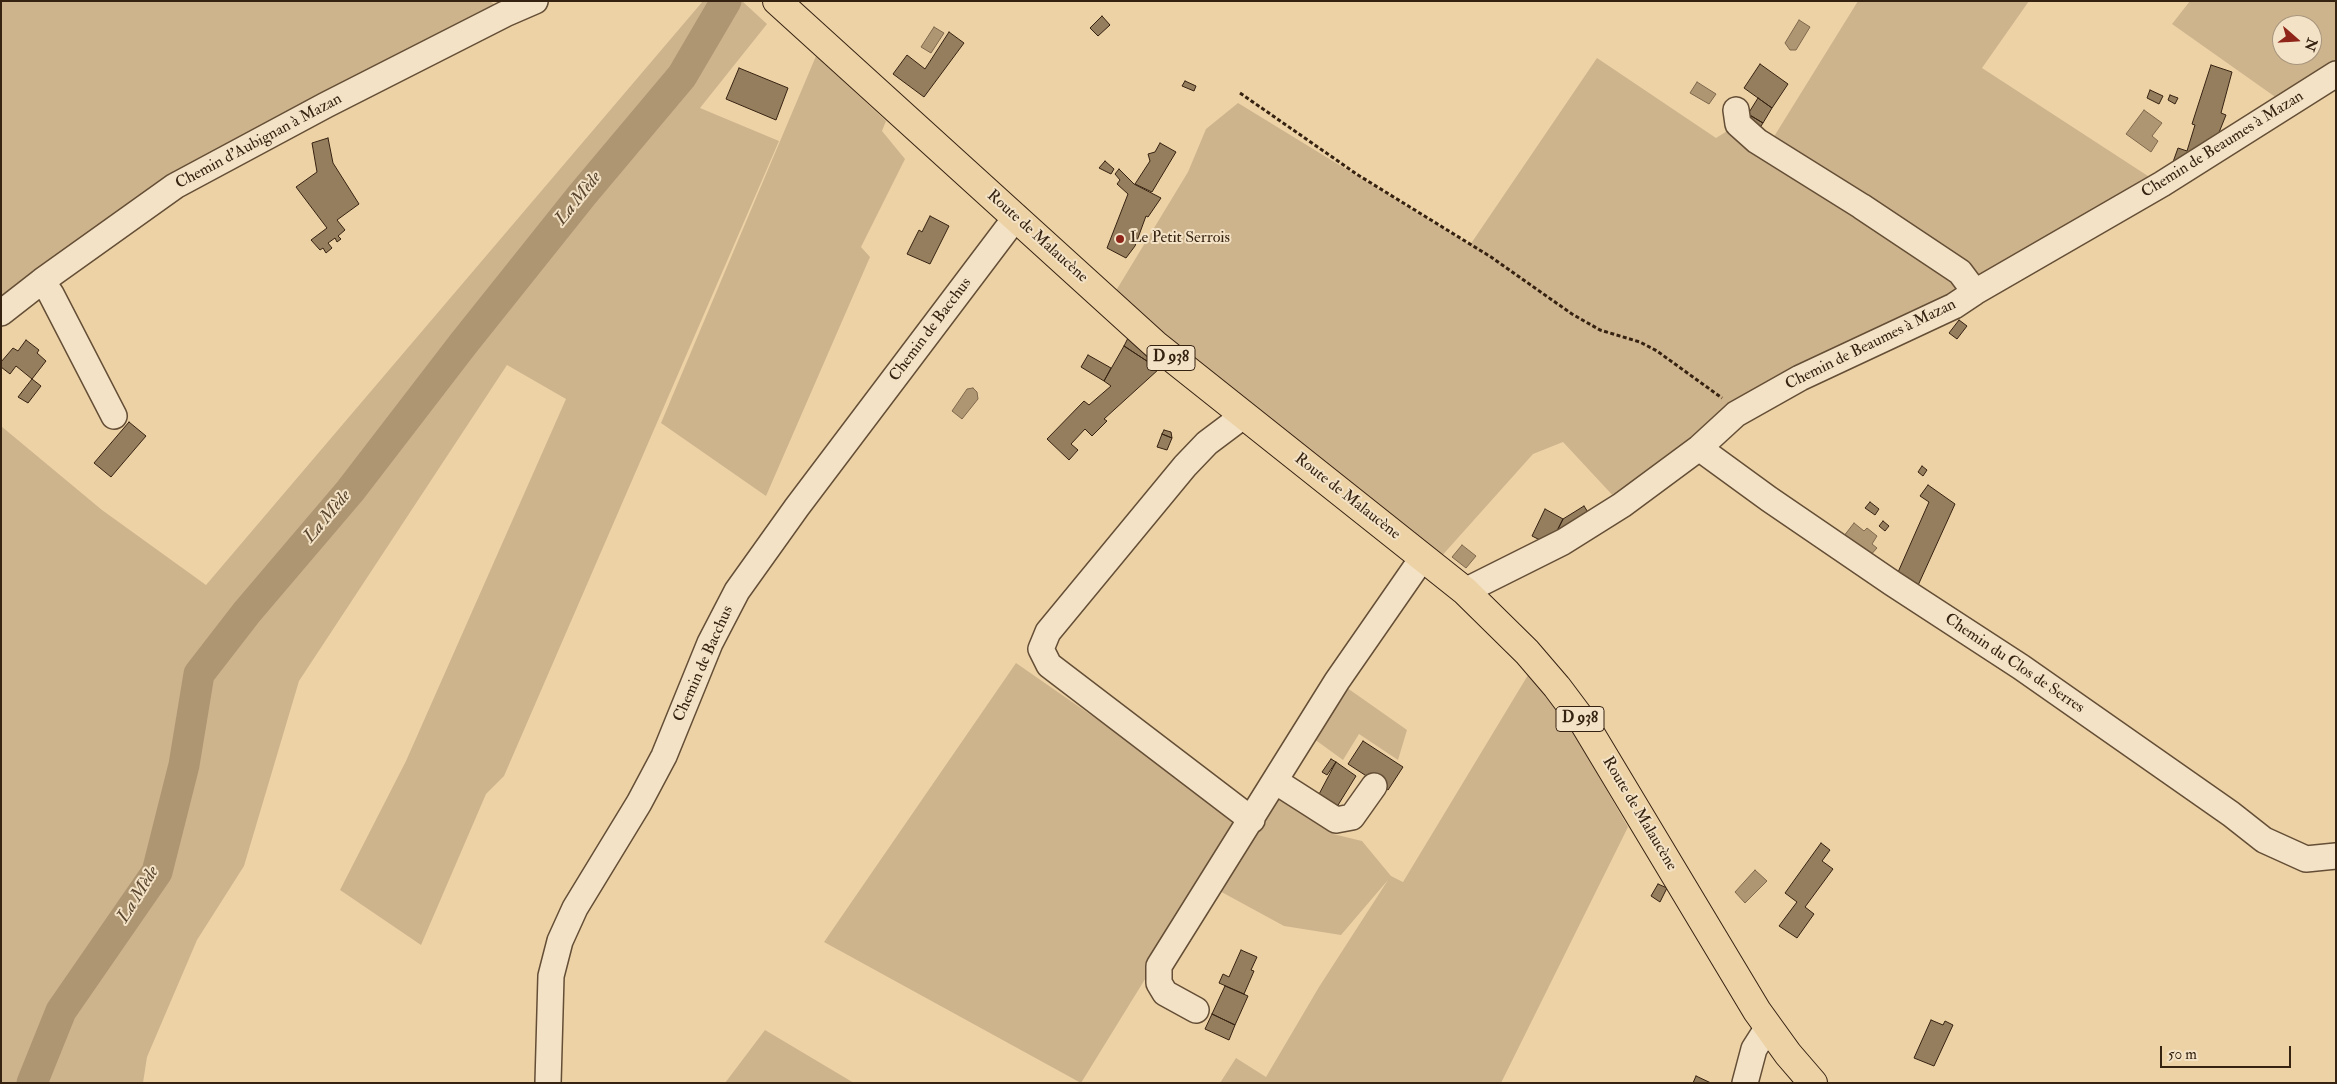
<!DOCTYPE html>
<meta charset="utf-8">
<style>
body{margin:0}
#map{position:relative;width:2337px;height:1084px;overflow:hidden;background:#edd2a6;font-family:"IM FELL Double Pica",serif}
canvas{display:block}
.frame{position:absolute;inset:0;border:2px solid #362211;pointer-events:none}
.north{position:absolute;left:2272px;top:15px;width:50px;height:50px;box-sizing:border-box;background:#f3e2c5;border:1px solid #a7957d;border-radius:50%;rotate:109deg;font-size:14px;font-weight:700;line-height:20px;text-align:center;color:#362211}
.north::after{content:'';display:block;margin:auto;width:18px;height:22px;background:#8f2418;clip-path:polygon(50% 0,100% 100%,50% 72%,0 100%)}
.scale{position:absolute;left:2160px;top:1046px;width:131px;height:22px;box-sizing:border-box;border:2px solid #362211;border-top:0;padding-left:6px;font-size:15px;line-height:18px;white-space:nowrap;color:#362211;-webkit-text-stroke:4px #f3e2c5;paint-order:stroke}
</style>
<div id="map">
<canvas width="2337" height="1084"></canvas>
<div class="frame"></div>
<div class="north">N</div>
<div class="scale">50 m</div>
</div>
<script>
const g = document.querySelector('canvas').getContext('2d');
g.lineJoin = 'round';
function paint(path, color) { g.fillStyle = color; g.fill(path, 'evenodd'); }
const toPath = rows => new Path2D(rows.map(r => 'M' + r).join(''));
function trace(path, color, width, dash) { g.strokeStyle = color; g.lineWidth = width; g.lineCap = dash ? 'butt' : 'round'; g.setLineDash(dash || []); g.stroke(path); }
function label(font, color, halo, rows, align = 'center') {
  g.font = font + ' "IM FELL Double Pica",serif'; g.lineWidth = 4; g.setLineDash([]); g.textBaseline = 'middle'; g.strokeStyle = halo; g.fillStyle = color; for (const [text, x, y, turn = 0] of rows) {
    g.save(); g.translate(x, y); g.rotate((+turn || 0) * Math.PI / 180); g.textAlign = isNaN(turn) ? turn : align; if (halo) g.strokeText(text, 0, 0); g.fillText(text, 0, 0); g.restore();
  }
}
paint(toPath([
 [1,1,490,1,495,5,1,300],
 [703,1,742,1,767,24,700,108,779,141,504,776,486,794,421,945,340,890,406,761,566,399,507,365,299,681,244,866,197,940,147,1057,143,1083,1,1083,1,426,102,510,206,585],
 [1858,1,2029,1,1982,68,2151,178,1985,279,1967,271,1770,143],
 [2190,1,2336,1,2336,68,2281,101,2172,24],
 [2282,25,2312,25,2312,55,2282,55],
 [816,56,886,121,882,131,905,159,861,247,870,257,766,496,661,423],
 [1597,58,1716,138,1732,128,1960,280,1959,292,1796,373,1617,500,1563,442,1533,454,1439,559,1114,294,1188,172,1206,129,1238,103,1470,245],
 [1016,663,1245,822,1155,963,1081,1083,824,942],
 [1528,675,1569,725,1628,827,1501,1083,1220,1083,1236,1058,1266,1077,1319,987,1388,880,1341,935,1284,926,1216,889,1276,790,1333,834,1362,841,1391,876,1403,882],
 [1343,685,1407,730,1398,760,1359,734,1343,760,1310,736],
 [765,1030,854,1083,725,1083]
]), '#ceb48d');
const water = toPath([
 [1799,20,1810,27,1796,50,1790,50,1785,43,1799,20],
 [934,27,944,33,931,53,921,47,934,27],
 [1697,82,1716,94,1709,104,1690,93,1697,82],
 [2144,110,2162,123,2152,136,2158,141,2151,152,2126,134,2144,110],
 [973,388,977,392,978,399,962,419,952,411,967,389,973,388],
 [1854,523,1864,531,1867,528,1877,536,1872,544,1877,548,1868,558,1840,541,1854,523],
 [1462,545,1476,556,1466,568,1452,557,1462,545],
 [1755,870,1767,881,1745,903,1735,892,1755,870]
]);
paint(water, '#af9673');
trace(water, '#7f684c', 1);
trace(toPath([
 [32,1083,61,1011,157,872,184,765,199,674,247,612,350,491,463,344,582,195,682,76,726,1]
]), '#af9673', 31);
const building = toPath([
 [1102,16,1110,25,1098,36,1090,28,1102,16],
 [949,32,964,43,924,97,893,74,907,55,925,69,949,32],
 [1760,64,1788,84,1772,108,1744,88,1760,64],
 [2211,65,2232,72,2221,113,2226,115,2216,140,2176,163,2173,162,2178,148,2187,151,2195,125,2192,124,2211,65],
 [739,68,788,88,776,120,726,99,739,68],
 [1185,81,1196,86,1194,91,1182,86,1185,81],
 [2150,90,2163,96,2159,104,2147,98,2150,90],
 [2170,95,2178,98,2175,104,2168,100,2170,95],
 [1758,98,1772,108,1763,123,1748,114,1758,98],
 [1748,114,1763,123,1757,132,1742,123,1748,114],
 [328,138,333,163,359,204,337,220,345,230,338,236,341,239,337,242,335,238,328,243,332,248,326,253,323,248,320,250,311,240,327,228,296,187,317,172,312,143,328,138],
 [1160,143,1176,152,1152,192,1135,184,1150,161,1148,154,1155,152,1160,143],
 [1105,161,1114,169,1111,174,1099,168,1105,161],
 [1119,169,1134,184,1161,198,1148,217,1146,216,1135,246,1126,258,1107,248,1128,194,1117,184,1120,180,1115,174,1119,169],
 [930,216,949,226,930,264,907,254,919,230,922,232,930,216],
 [1959,320,1967,326,1957,339,1949,333,1959,320],
 [1128,338,1160,367,1159,369,1124,346,1128,338],
 [26,340,39,350,37,353,46,361,32,379,16,366,10,374,1,367,1,362,13,348,18,351,26,340],
 [1124,346,1159,369,1104,419,1107,421,1092,436,1085,429,1071,444,1078,450,1069,460,1047,439,1084,401,1089,405,1111,386,1104,381,1124,346],
 [1088,355,1111,368,1104,381,1081,367,1088,355],
 [32,379,41,386,28,403,18,397,32,379],
 [129,422,146,436,111,477,94,463,129,422],
 [1164,430,1171,432,1172,438,1162,434,1164,430],
 [1162,434,1172,438,1167,450,1157,447,1162,434],
 [1922,466,1927,470,1923,476,1918,472,1922,466],
 [1928,485,1955,504,1915,592,1895,579,1929,502,1920,496,1928,485],
 [1870,502,1879,509,1875,515,1865,508,1870,502],
 [1584,506,1591,517,1550,545,1563,519,1584,506],
 [1545,509,1563,519,1550,545,1532,536,1545,509],
 [1883,521,1889,526,1885,531,1879,526,1883,521],
 [1363,741,1403,767,1388,790,1348,764,1363,741],
 [1331,759,1336,762,1327,775,1322,772,1331,759],
 [1336,762,1356,776,1335,810,1317,798,1336,762],
 [1821,843,1830,850,1822,861,1833,869,1805,907,1814,914,1797,938,1779,926,1797,902,1785,893,1821,843],
 [1658,884,1667,888,1660,902,1651,896,1658,884],
 [1241,950,1257,957,1251,970,1254,971,1244,994,1219,983,1223,974,1229,977,1241,950],
 [1225,986,1248,996,1235,1025,1212,1014,1225,986],
 [1212,1014,1235,1025,1229,1040,1205,1029,1212,1014],
 [1931,1020,1943,1025,1945,1021,1953,1025,1934,1066,1914,1058,1931,1020],
 [1696,1076,1711,1083,1693,1083,1696,1076]
]);
paint(building, '#957e5e');
trace(building, '#362211', 1);
const minor = toPath([
 [1736,110,1738,124,1757,141,1861,206,1960,272,1975,292],
 [42,281,51,294,114,416],
 [1,313,42,281,175,186,326,105,505,14,535,1],
 [1243,416,1207,443,1185,466,1048,632,1041,649,1049,665,1252,820],
 [1699,448,1769,499,1892,583,2021,667,2231,814,2264,840,2306,859,2336,856],
 [1465,591,1563,542,1622,505,1699,448,1736,414,1800,378,1954,306,1975,292,2162,184,2336,74],
 [1275,781,1336,820,1352,817,1374,786],
 [1196,1010,1165,993,1159,983,1159,966,1337,681,1423,557],
 [548,1083,551,976,560,941,575,908,639,803,664,756,710,643,737,591,797,507,1016,217],
 [1745,1083,1754,1049,1768,1027]
]);
const major = toPath([
 [777,1,1157,346,1465,591,1527,652,1557,687,1584,723,1757,1011,1788,1054,1813,1083]
]);
trace(minor, '#644e36', 28);
trace(major, '#362211', 30);
trace(toPath([
 [1240,93,1358,175,1491,257,1572,314,1600,330,1640,342,1657,351,1722,398]
]), '#362211', 3, [4, 2.5]);
trace(minor, '#f3e2c5', 25);
trace(major, '#edd2a6', 28);
for (const [x, y, r, color] of [
 [1120,239,5,"#8f2418"]
]) { const dot = new Path2D(); dot.arc(x, y, r, 0, 2 * Math.PI); g.fillStyle = color; g.fill(dot); trace(dot, '#f3e2c5', 2); }
for (const [x, y, w] of [
 [1171,358,48],
 [1580,719,48]
]) { const box = new Path2D(); box.roundRect(x - w / 2, y - 12.5, w, 25, 4); g.fillStyle = '#f3e2c5'; g.fill(box); trace(box, '#362211', 1); }
label('bold 15px', '#362211', null, [
 ["D 938",1171,358],
 ["D 938",1580,719]
]);
label('16px', '#362211', '#f3e2c5', [
 ["Chemin d'Aubignan à Mazan",259,142,-28],
 ["Chemin de Beaumes à Mazan",2223,145,-32],
 ["Route de Malaucène",1037,237,42],
 ["Chemin de Bacchus",931,330,-53],
 ["Chemin de Beaumes à Mazan",1871,345,-26],
 ["Route de Malaucène",1347,497,38],
 ["Chemin de Bacchus",704,664,-66],
 ["Chemin du Clos de Serres",2014,664,34],
 ["Route de Malaucène",1639,814,59]
]);
label('16px', '#362211', '#f3e2c5', [
 ["Le Petit Serrois",1130,239]
], 'left');
label('italic 18px', '#5a452e', '#f3e2c5', [
 ["La Mède",579,199,-51],
 ["La Mède",328,517,-50],
 ["La Mède",139,895,-58]
]);
</script>
